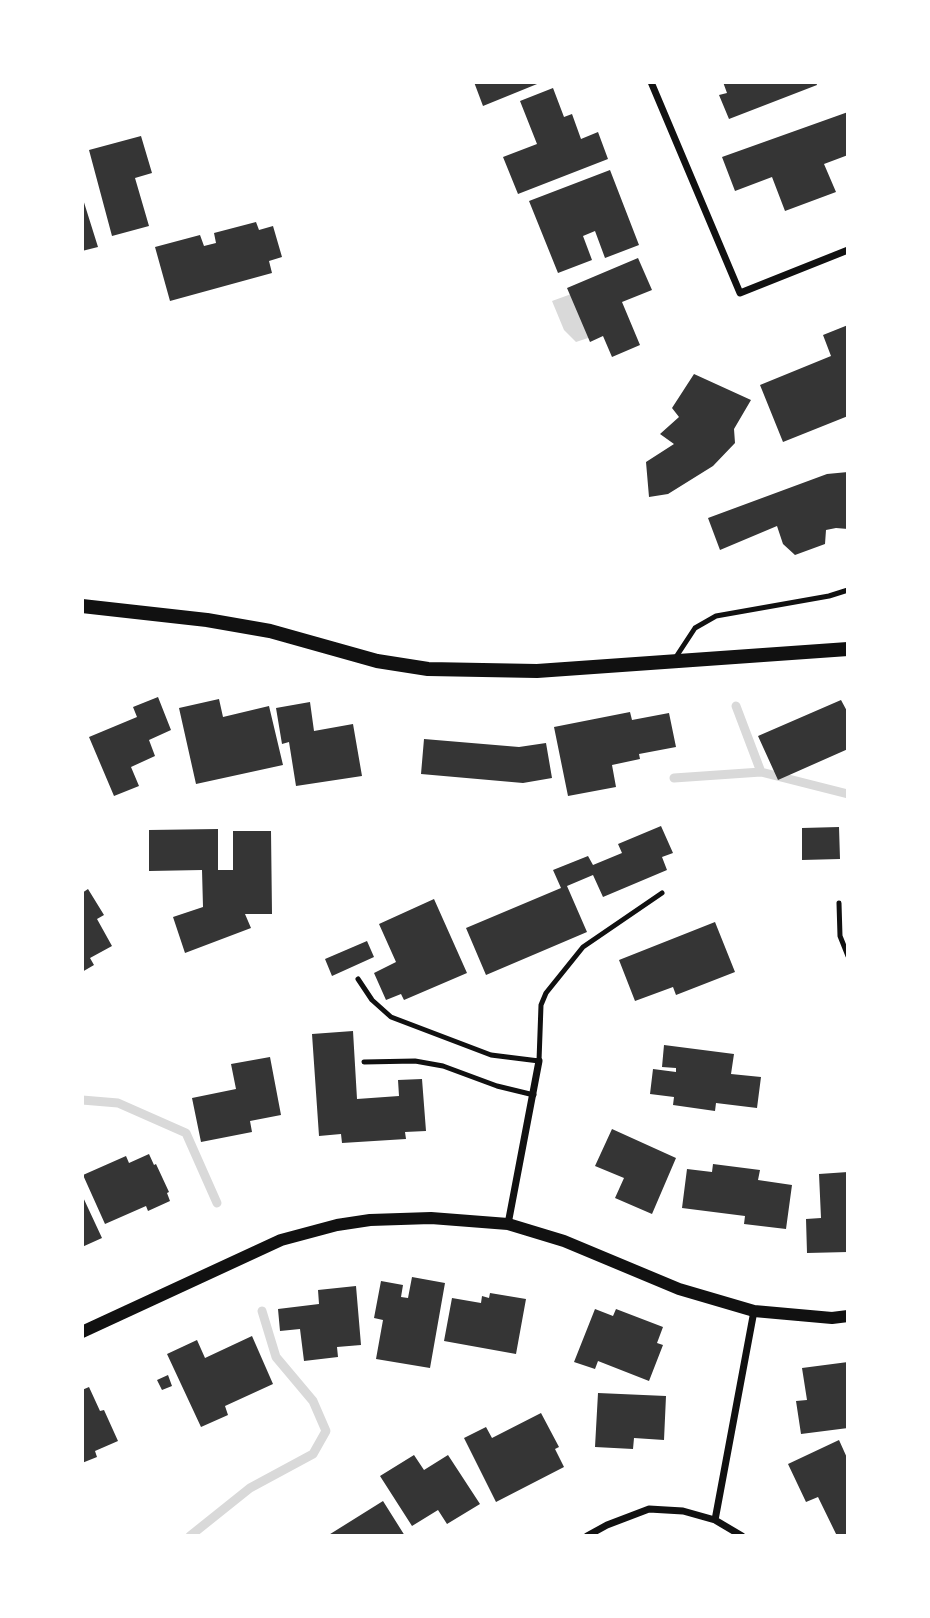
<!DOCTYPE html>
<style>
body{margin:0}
#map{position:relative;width:930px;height:1618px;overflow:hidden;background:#fff;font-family:Raleway,sans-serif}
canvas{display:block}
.frame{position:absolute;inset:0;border:84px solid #fff;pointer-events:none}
</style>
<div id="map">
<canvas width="930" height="1618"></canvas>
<div class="frame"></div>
</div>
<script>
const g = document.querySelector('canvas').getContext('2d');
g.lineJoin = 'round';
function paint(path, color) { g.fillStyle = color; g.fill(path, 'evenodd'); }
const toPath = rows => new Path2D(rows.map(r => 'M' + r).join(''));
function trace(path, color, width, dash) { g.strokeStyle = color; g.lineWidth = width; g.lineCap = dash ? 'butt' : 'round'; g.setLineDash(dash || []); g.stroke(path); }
paint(toPath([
 [574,293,591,337,576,342,564,330,552,301]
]), '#d9d9d9');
trace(toPath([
 [736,706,761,772,848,794],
 [674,778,761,772],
 [82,1100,118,1103,186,1133,217,1203],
 [190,1536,250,1488,313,1454,326,1431,313,1401,276,1357,262,1311]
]), '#d9d9d9', 9);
paint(toPath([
 [474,82,542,82,483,106],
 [723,82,816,82,817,85,729,119,719,95,727,93],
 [553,88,564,117,572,114,581,139,598,132,608,159,518,194,503,157,537,144,520,101],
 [848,112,848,155,824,164,836,192,785,211,772,177,735,191,722,157],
 [141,136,152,173,135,178,149,226,112,236,89,150],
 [610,170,639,245,605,258,595,231,583,236,592,260,558,273,529,201],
 [82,196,98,247,82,251],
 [256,222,259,230,273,226,282,257,269,261,272,273,170,301,155,247,200,235,204,246,216,243,214,233],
 [638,258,652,290,622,302,640,345,612,357,603,336,590,342,567,288],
 [848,325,848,416,783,442,760,385,831,356,823,335],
 [694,374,751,400,734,429,735,443,713,466,668,494,649,497,646,462,674,444,660,434,679,417,672,408],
 [848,472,848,529,836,528,826,530,825,544,795,555,783,544,777,526,720,550,708,518,827,474],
 [158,697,171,730,149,740,155,756,131,767,139,786,114,796,89,737,137,717,133,707],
 [219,699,223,717,269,706,283,765,196,784,179,708],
 [841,700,848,713,848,749,778,780,758,736],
 [310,702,314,731,353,724,362,776,296,786,289,742,282,744,276,708],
 [630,712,632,720,669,713,676,747,639,754,640,759,612,765,616,787,568,796,554,727],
 [424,739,519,747,546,743,552,778,523,783,421,774],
 [661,826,673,853,662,857,667,870,603,897,593,875,567,886,587,932,486,975,466,928,561,888,553,870,588,856,593,865,622,853,618,844],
 [839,827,840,859,802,860,802,828],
 [218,829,218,870,233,870,233,831,271,831,272,914,245,914,251,928,185,953,173,917,203,907,202,870,149,871,149,830],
 [88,889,104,915,97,919,112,946,90,958,94,965,82,972,82,893],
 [434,899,467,973,404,1000,401,994,386,1000,374,973,396,962,379,924],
 [715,922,735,972,676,995,673,987,635,1001,619,960],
 [367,941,374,957,332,976,325,959],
 [353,1031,357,1099,399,1096,398,1080,422,1079,426,1131,405,1132,406,1139,342,1143,341,1134,319,1136,312,1034],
 [664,1045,734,1054,731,1074,761,1077,757,1108,716,1103,715,1111,673,1105,674,1097,650,1094,653,1069,676,1072,676,1068,662,1067],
 [270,1057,281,1115,250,1121,252,1132,201,1142,192,1098,236,1089,231,1064],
 [612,1129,676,1158,652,1214,615,1198,624,1178,595,1166],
 [149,1154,154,1165,156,1164,169,1192,167,1193,170,1201,148,1211,146,1206,105,1224,83,1175,126,1156,129,1163],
 [713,1164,760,1170,758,1180,792,1185,786,1229,744,1224,745,1216,682,1208,687,1169,712,1172],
 [848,1172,848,1252,807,1253,806,1219,821,1218,819,1174],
 [82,1195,102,1238,82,1247],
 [412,1277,445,1283,430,1368,376,1359,383,1320,374,1318,381,1281,403,1285,401,1297,408,1298],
 [356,1286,361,1345,337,1347,338,1357,304,1361,300,1329,280,1331,278,1309,319,1304,318,1290],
 [490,1293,526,1299,516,1354,444,1341,452,1298,481,1303,482,1296,489,1298],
 [595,1309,613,1316,616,1309,663,1327,657,1343,663,1345,649,1381,598,1361,595,1369,574,1362],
 [252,1336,273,1384,225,1406,228,1415,201,1427,167,1354,197,1340,205,1358],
 [848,1362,848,1428,801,1434,796,1401,807,1400,802,1368],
 [168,1375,172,1386,162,1390,157,1380],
 [89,1387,100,1411,104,1410,118,1441,95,1451,97,1457,82,1463,82,1390],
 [598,1393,666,1396,664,1440,634,1438,633,1449,595,1447],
 [541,1413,559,1447,555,1449,564,1467,496,1502,464,1438,486,1427,492,1438],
 [839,1440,848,1460,848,1536,837,1536,818,1497,806,1502,788,1464],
 [414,1455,424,1470,448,1455,480,1504,447,1524,438,1510,412,1526,380,1476],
 [383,1501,405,1536,327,1536]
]), '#353535');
trace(toPath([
 [674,660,695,628,716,616,829,596,848,590],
 [839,903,840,936,848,956],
 [358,979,372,1000,391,1017,491,1055,539,1061,541,1005,546,993,583,947,662,893],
 [364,1062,415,1061,443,1066,497,1086,534,1095]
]), '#111', 5);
trace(toPath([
 [651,82,740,293,848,250],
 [508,1224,539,1061],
 [715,1520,754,1311],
 [587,1536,607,1525,649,1509,683,1511,715,1520,742,1536]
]), '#111', 7);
trace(toPath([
 [82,1332,281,1240,337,1225,370,1220,431,1218,508,1224,564,1241,679,1289,754,1311,832,1318,848,1316]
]), '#111', 12);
trace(toPath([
 [82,606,207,620,270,631,377,661,428,669,537,671,848,649]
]), '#111', 14);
</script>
